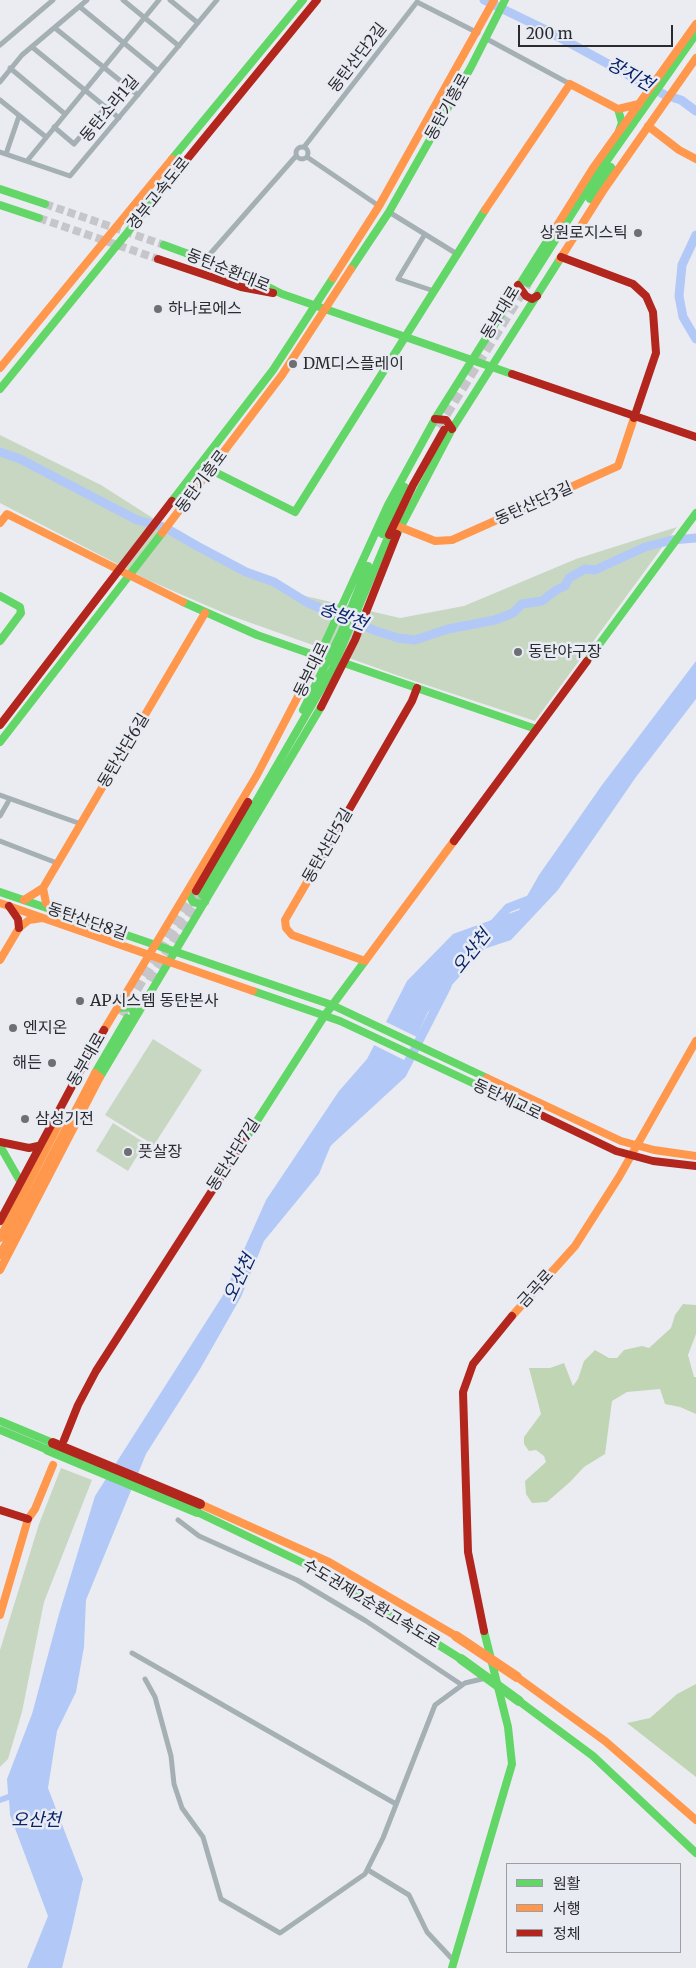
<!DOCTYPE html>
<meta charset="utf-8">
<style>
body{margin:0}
#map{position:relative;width:696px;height:1968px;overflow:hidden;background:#ebecf1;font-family:Merriweather,"Noto Sans KR",serif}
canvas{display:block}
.legend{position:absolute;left:506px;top:1863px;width:175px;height:90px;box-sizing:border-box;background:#e9ebf3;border:1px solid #9d9ea5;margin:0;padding:6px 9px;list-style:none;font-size:15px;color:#2b2b2f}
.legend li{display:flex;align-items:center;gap:10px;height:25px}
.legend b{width:25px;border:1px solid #9d9ea5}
.scale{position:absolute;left:518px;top:25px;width:155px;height:22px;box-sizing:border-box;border:2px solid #2b2b2f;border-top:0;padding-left:6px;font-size:15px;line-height:18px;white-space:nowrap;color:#2b2b2f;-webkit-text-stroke:4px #e9ebf3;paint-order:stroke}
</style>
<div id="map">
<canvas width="696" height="1968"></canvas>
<ul class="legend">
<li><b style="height:6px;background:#63d668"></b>원활</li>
<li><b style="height:6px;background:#ff974d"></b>서행</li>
<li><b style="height:6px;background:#b3261e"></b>정체</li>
</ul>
<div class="scale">200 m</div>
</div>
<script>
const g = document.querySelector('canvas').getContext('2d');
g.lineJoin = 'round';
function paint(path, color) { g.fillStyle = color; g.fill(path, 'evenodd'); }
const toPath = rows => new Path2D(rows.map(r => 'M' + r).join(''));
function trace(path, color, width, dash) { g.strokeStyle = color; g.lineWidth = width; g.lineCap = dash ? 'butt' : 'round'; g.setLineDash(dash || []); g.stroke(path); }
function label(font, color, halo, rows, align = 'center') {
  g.font = font + ' Merriweather,"Noto Sans KR",serif'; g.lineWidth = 5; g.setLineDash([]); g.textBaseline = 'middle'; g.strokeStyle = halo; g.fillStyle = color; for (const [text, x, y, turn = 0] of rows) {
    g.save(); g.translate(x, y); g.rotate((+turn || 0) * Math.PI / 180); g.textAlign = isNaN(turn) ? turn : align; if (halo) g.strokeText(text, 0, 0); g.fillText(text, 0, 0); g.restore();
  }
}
paint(toPath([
 [0,435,101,485,173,531,288,592,400,618,464,606,576,559,677,527,535,721,402,677,226,614,148,580,0,503],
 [153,1039,202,1070,154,1145,105,1115],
 [113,1123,145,1143,128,1171,96,1151],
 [61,1468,92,1480,44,1602,22,1712,8,1759,0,1767,0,1650,39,1524]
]), '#c8d7c2');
paint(toPath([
 [683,1304,696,1305,696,1334,688,1355,694,1377,696,1377,696,1414,680,1407,665,1404,660,1389,627,1392,612,1401,605,1454,584,1467,570,1482,547,1502,532,1503,526,1494,525,1481,546,1462,544,1456,536,1450,529,1451,524,1444,524,1437,541,1414,529,1368,550,1368,564,1363,573,1386,578,1379,584,1361,595,1350,609,1358,617,1358,624,1350,642,1346,649,1348,671,1328,675,1315],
 [696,1684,696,1777,627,1723,650,1718,677,1694]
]), '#c0d5b4');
paint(toPath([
 [696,661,696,699,636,777,558,890,511,940,484,949,428,1012,401,1070,335,1135,319,1174,264,1241,241,1297,200,1369,146,1454,86,1600,84,1647,76,1692,57,1731,48,1788,83,1879,72,1928,62,1968,27,1968,48,1916,10,1815,9,1800,0,1803,0,1797,8,1794,7,1779,32,1714,59,1614,95,1496,225,1292,266,1200,339,1091,367,1059,407,981,453,934,519,910,539,875,602,785]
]), '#b2c9f7');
paint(toPath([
 [384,1021,419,1038,408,1062,372,1044]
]), '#ebecf1');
trace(toPath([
 [484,0,544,29,665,95,681,100,696,111],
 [696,235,682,265,679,296,683,317,696,339],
 [0,452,20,459,137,520,164,527,197,546,246,572,274,582,308,603,376,631,398,638,415,640,448,629,495,620,513,613,522,604,542,601,556,590,565,586,569,578,585,569,595,570,645,547,672,540,696,538],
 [492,926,508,908,534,898],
 [326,1144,402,1074,447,986]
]), '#b2c9f7', 9);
trace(toPath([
 [45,204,164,245],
 [39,218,158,259]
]), '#c5c5ca', 8, [8, 4]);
trace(toPath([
 [438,427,527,284],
 [150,981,202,895],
 [121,1015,196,891]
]), '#c5c5ca', 10, [10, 5]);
trace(toPath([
 [123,0,179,46],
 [170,0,198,23],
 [80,7,158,71],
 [55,28,138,95],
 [485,38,570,84],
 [0,45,53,0],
 [32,47,119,118],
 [10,68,65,114],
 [0,82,22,55,87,0],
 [0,100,46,137],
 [54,127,74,144,106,107],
 '296 153a6 6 0 1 1 12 0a6 6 0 1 1-12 0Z',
 [304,147,417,2,478,33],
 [0,152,70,176,217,0],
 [6,154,19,116],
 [307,157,379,206],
 [27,161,159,0],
 [389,212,457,254],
 [425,234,398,279,434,291],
 [210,254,296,156],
 [0,795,81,824],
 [0,816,8,802],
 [0,841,57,863],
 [178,1520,199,1536,297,1580,366,1621,462,1685],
 [132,1653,396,1804],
 [145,1679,155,1697,171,1756,174,1784,182,1808,203,1837,221,1899,280,1933,365,1874,383,1838,435,1705,465,1683,486,1678],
 [368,1870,409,1895,427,1932,454,1961]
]), '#a5b0b5', 5);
trace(toPath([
 [618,109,622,123,619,131],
 [172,159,303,0],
 [0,189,45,204],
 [590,199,611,167],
 [0,205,39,218],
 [164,245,243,274,282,294,512,374],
 [351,269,389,212,471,67,505,0],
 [528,283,592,182,696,34],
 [0,389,166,185],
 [211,470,295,512,485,210],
 [172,501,273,370,333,278],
 [382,534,405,487],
 [397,534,452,429,560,259],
 [0,596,20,607,21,613,0,641],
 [183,602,257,635,320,657],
 [320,654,388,505,435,419,551,235],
 [587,661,696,513],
 [344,663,536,729],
 [303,710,341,633,368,566],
 [0,742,162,533],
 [0,892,332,1005,487,1078],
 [188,892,193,902,201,904,205,902],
 [202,895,332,670,389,535],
 [253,991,340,1021,543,1116],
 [118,1008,131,1007,134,1013,133,1019],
 [95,1073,127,1018],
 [100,1077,321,707],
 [244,1141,325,1015,365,961],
 [0,1146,20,1181],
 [0,1421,53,1443],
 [0,1430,48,1450],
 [197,1512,324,1573,461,1659],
 [519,1701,593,1756,696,1853],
 [452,1968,512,1764,508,1727,484,1631]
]), '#63d668', 8);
trace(toPath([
 [648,126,679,150,696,159],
 [485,210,570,84,618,109,639,104],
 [551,235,593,168,696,24],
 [560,259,603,191,696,58],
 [333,278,379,206,494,0],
 [0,368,172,159],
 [0,523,7,514,183,602],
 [400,527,435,541,452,540,618,466,634,418],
 [162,533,282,375,351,269],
 [317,865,285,920,286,928,292,935,365,961,454,841],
 [43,888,46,903,51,908],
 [24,900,43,888,205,613],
 [0,903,253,991],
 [0,960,19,928,29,920,42,918],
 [104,1030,257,775,320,654],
 [487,1078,621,1141,654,1150,696,1156],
 [0,1238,58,1126],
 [0,1255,95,1073],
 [0,1270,100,1077],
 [512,1316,575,1246,619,1177,696,1041],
 [200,1504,329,1562,456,1636],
 [0,1615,28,1519,35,1509,53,1465],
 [517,1677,605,1741,696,1820]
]), '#ff974d', 8);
trace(toPath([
 [166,185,317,0],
 [561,257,633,284,646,296,653,312,656,353,634,418],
 [158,259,241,287,273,293],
 [518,285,526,296,532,299,537,296],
 [512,374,696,437],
 [435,419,446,420,452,429],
 [389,535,413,485,444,430],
 [321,707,355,640,397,534],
 [0,725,172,501],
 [454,841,587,661],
 [317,865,412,701,417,688],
 [196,891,248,802],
 [9,906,18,919,19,928],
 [543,1116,616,1151,653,1161,696,1166],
 [0,1142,29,1148,38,1146],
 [0,1221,79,1073,104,1030],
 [64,1440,78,1405,96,1371,244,1141],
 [0,1510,28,1519],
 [484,1631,468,1552,463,1392,473,1364,512,1316]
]), '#b3261e', 8);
trace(toPath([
 [48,1450,197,1512],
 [461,1659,519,1701]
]), '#63d668', 10);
trace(toPath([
 [456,1636,517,1677]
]), '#ff974d', 10);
trace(toPath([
 [53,1443,200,1504]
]), '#b3261e', 10);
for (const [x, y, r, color] of [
 [638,233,5,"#6e6f73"],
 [158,309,5,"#6e6f73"],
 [293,364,5,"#6e6f73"],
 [518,652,5,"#6e6f73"],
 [80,1001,5,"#6e6f73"],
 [13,1028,5,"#6e6f73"],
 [52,1063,5,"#6e6f73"],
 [25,1119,5,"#6e6f73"],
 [128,1152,5,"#6e6f73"]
]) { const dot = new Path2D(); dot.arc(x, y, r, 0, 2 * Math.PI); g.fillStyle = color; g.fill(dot); trace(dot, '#e9ebf3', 2); }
label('16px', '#2b2b2f', '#e9ebf3', [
 ["동탄산단2길",358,58,-52],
 ["동탄기흥로",448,107,-61],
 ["동탄소라1길",110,109,-50],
 ["경부고속도로",159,194,-51],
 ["동탄순환대로",228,271,22],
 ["동부대로",501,313,-59],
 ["동탄기흥로",202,482,-53],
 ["동탄산단3길",534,504,-24],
 ["동부대로",312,670,-64],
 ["동탄산단6길",124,751,-59],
 ["동탄산단5길",328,846,-60],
 ["동탄산단8길",87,922,19],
 ["동부대로",87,1060,-60],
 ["동탄세교로",507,1100,25],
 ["동탄산단7길",234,1155,-57],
 ["금곡로",536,1289,-48],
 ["수도권제2순환고속도로",371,1604,31]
]);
label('16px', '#2b2b2f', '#e9ebf3', [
 ["상원로지스틱",628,233,"right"],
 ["하나로에스",168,309],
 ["DM디스플레이",303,364],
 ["동탄야구장",528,652],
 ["AP시스템 동탄본사",90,1001],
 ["엔지온",23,1028],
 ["해든",42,1063,"right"],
 ["삼성기전",35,1119],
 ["풋살장",138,1152]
], 'left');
label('italic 18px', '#08246b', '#e9ebf3', [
 ["장지천",630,75,29],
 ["송방천",343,617,21],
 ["오산천",472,952,-52],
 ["오산천",240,1278,-65],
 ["오산천",36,1821]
]);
</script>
